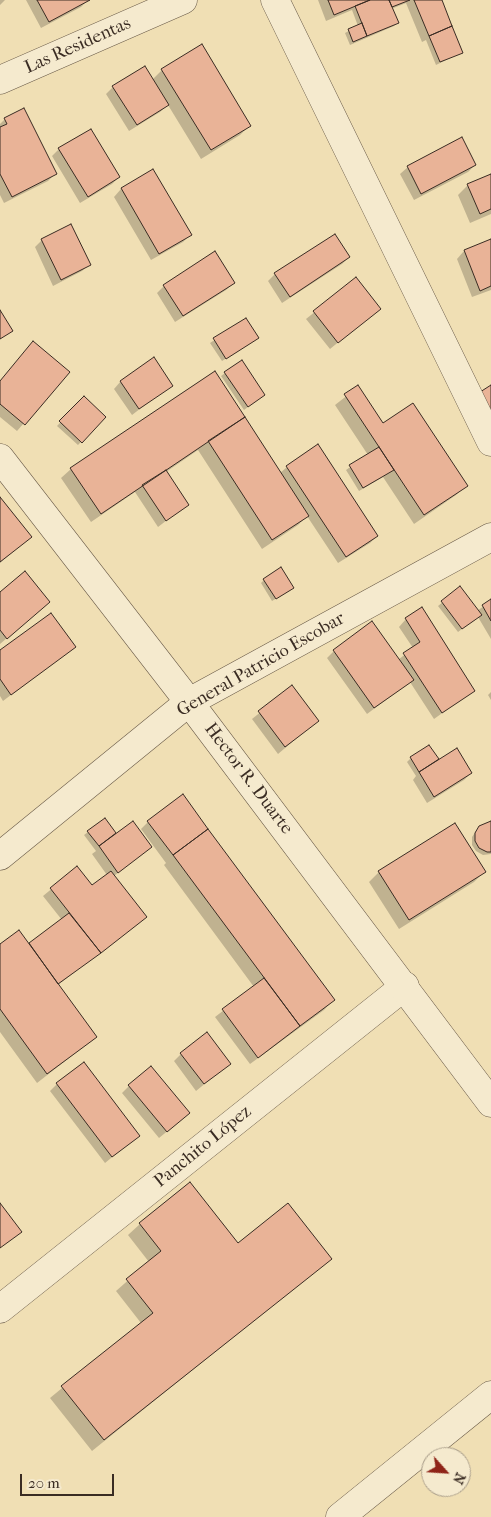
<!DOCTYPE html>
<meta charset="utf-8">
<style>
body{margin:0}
#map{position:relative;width:491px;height:1517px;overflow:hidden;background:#f0dfb4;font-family:"IM FELL French Canon",serif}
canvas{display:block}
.north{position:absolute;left:421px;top:1447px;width:50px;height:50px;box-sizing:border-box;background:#f5eace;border:1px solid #aa9e8a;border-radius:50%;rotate:116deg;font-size:14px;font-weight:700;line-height:20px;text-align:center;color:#3a2c23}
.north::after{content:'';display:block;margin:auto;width:18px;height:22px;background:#8f2418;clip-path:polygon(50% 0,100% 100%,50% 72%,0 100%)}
.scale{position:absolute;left:20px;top:1474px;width:94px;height:22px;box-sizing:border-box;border:2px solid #3a2c23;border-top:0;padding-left:6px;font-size:15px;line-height:18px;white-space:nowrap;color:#3a2c23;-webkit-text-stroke:4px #f5eace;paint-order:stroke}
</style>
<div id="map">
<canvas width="491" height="1517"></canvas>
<div class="north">N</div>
<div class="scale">20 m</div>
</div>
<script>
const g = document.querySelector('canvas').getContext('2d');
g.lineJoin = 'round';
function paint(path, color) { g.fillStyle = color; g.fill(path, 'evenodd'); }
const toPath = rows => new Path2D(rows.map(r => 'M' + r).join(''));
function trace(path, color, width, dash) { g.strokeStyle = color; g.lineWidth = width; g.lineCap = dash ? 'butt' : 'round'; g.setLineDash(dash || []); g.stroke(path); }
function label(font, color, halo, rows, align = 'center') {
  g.font = font + ' "IM FELL French Canon",serif'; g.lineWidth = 4; g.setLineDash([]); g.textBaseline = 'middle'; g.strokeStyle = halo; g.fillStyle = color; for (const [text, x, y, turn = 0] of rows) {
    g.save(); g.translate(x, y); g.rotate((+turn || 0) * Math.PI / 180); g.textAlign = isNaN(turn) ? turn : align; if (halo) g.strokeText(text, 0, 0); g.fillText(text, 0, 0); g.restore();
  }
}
paint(toPath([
 [0,0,5,0,0,5],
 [26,0,88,0,81,7,41,28],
 [318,0,440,0,462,52,436,65,426,40,422,42,406,3,391,9,397,23,394,26,350,45,345,33,358,26,352,10,326,21],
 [144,67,152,80,162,70,250,125,240,135,201,159,168,105,160,112,129,131,106,94,113,87],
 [5,119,56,173,48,181,4,203,0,195,0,124],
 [90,130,119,177,112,184,80,203,52,156,59,149],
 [475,165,468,172,414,200,400,174,408,167],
 [153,171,190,235,183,242,151,260,114,197,121,189],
 [491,175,491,214,470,223,458,195,468,185],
 [42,240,90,264,82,271,53,286,35,247],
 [491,241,491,290,472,297,457,259,464,251],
 [349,257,342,264,282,303,268,281,275,274],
 [356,279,379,309,330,349,306,319],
 [234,283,226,290,175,322,157,293,164,286],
 [246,319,254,341,222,361,210,343],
 [242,361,260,398,244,410,221,376],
 [68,372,17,431,0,417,0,381],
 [214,372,280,473,287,467,377,536,370,543,338,563,307,516,298,525,262,549,198,450,166,472,188,504,158,527,135,492,91,522,61,478,71,469],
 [121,381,171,385,132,415,114,389],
 [358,387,383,425,466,485,456,495,414,524,383,477,359,491,346,470,368,455,335,405],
 [84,398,105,417,78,445,57,426],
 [0,499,30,537,0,563],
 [264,580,289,591,272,601,261,583],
 [460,588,477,611,491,601,491,639,478,617,458,632,438,606],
 [0,594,49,602,0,644],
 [406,619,473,691,434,719,410,682,367,714,327,658,334,651,398,660,413,648,399,627],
 [74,647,3,701,0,696,0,652],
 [292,687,317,721,278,754,252,719],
 [491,692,491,700,488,695],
 [411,758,437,759,432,764,471,773,464,780,427,803,413,780,416,776,407,762],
 [148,822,333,1000,324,1010,250,1064,215,1017,254,987,164,865,166,863,141,829],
 [486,823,491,823,491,854,483,855,476,851,472,845,472,837,476,831],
 [88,832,151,847,114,876,145,917,58,985,96,1037,37,1083,0,1032,0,945,29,945,62,920,43,896,77,868,92,887,107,875,92,854,96,851,84,835],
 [379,872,484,872,474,882,399,929,369,882],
 [181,1054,229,1064,196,1091,174,1061],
 [57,1084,138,1136,105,1163,50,1091],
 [129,1086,181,1120,159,1138,122,1093],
 [140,1224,238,1245,330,1259,92,1451,50,1398,141,1323,116,1291,149,1262,128,1235]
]), '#0003');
const building = toPath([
 [37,0,90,0,49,22,37,0],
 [328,0,370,0,334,15,328,0],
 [370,0,389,0,399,23,367,36,355,6,370,0],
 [389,0,410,0,392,7,389,0],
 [414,0,442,0,452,26,429,36,414,0],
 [362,23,367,36,353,42,348,29,362,23],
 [452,26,463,53,440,62,429,36,452,26],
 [202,44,251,126,211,150,161,69,202,44],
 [145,66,169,105,137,125,112,86,145,66],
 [24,108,57,174,12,197,0,174,0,127,7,124,4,118,24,108],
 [91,129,120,177,88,197,58,148,91,129],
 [462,137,476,165,421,194,407,166,462,137],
 [153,169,192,235,159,254,121,188,153,169],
 [491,174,491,209,480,214,467,184,491,174],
 [71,224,91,265,61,280,41,239,71,224],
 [335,234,350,257,290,297,274,273,335,234],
 [491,239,491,286,480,291,464,250,491,239],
 [215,251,235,283,183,316,163,285,215,251],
 [356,277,381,309,338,343,313,311,356,277],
 [0,310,13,331,0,339,0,310],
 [246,318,259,338,226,359,213,338,246,318],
 [33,341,70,372,25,425,0,404,0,381,33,341],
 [154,357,173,386,139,409,120,381,154,357],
 [242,360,265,395,248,407,224,372,242,360],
 [215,371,245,417,101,514,70,468,215,371],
 [358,385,383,423,413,403,468,486,424,515,344,394,358,385],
 [491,385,491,417,477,394,491,385],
 [84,396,106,417,82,443,59,421,84,396],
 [245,417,309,516,272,540,208,441,245,417],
 [318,444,378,536,346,557,286,466,318,444],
 [379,447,394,470,363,488,349,465,379,447],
 [166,470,189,505,166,521,142,485,166,470],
 [0,497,32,537,0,562,0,497],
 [281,567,294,588,276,599,263,579,281,567],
 [25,571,50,602,7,639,0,630,0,592,25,571],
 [460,586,482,615,462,629,441,601,460,586],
 [491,599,491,621,482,605,491,599],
 [422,607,475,691,442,713,403,653,420,642,405,618,422,607],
 [51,613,76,647,11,695,0,679,0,650,51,613],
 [372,621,414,680,374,708,333,650,372,621],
 [292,685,319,721,285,747,258,711,292,685],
 [429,745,439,759,419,772,410,757,429,745],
 [457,748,472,773,434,797,419,772,457,748],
 [183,794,208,829,173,855,147,821,183,794],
 [105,818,116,833,99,846,87,831,105,818],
 [133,821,152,847,118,873,99,846,133,821],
 [491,821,491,852,487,852,479,848,475,841,475,833,479,826,491,821],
 [455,823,486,872,409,920,378,871,455,823],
 [208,829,335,1000,300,1026,173,855,208,829],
 [77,866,92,885,111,871,147,917,101,953,50,888,77,866],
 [69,913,101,953,58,984,29,943,69,913],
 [19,930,97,1037,47,1074,0,1009,0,944,19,930],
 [264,978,300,1026,258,1058,222,1009,264,978],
 [207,1032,231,1064,204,1084,180,1053,207,1032],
 [84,1062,140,1136,112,1157,56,1083,84,1062],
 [151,1066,190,1113,167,1132,128,1085,151,1066],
 [190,1182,238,1243,288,1203,332,1259,104,1440,61,1386,153,1313,126,1279,161,1251,139,1223,190,1182],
 [0,1203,22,1232,0,1248,0,1203]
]);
paint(building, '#e9b397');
trace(building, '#3a2c23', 1);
const minor = toPath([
 [275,0,491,442],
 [0,80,183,0],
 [0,856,189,702],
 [0,1309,405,986],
 [340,1517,491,1395]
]);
const tertiary = toPath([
 [0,458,189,702,491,1103],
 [189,702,491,537]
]);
trace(minor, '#685947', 29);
trace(tertiary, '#685947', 29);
trace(minor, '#f5eace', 28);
trace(tertiary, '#f5eace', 28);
label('18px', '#3a2c23', '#f5eace', [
 ["Las Residentas",78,46,-24],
 ["General Patricio Escobar",261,665,-30],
 ["Hector R. Duarte",248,779,53],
 ["Panchito López",203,1147,-39]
]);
</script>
